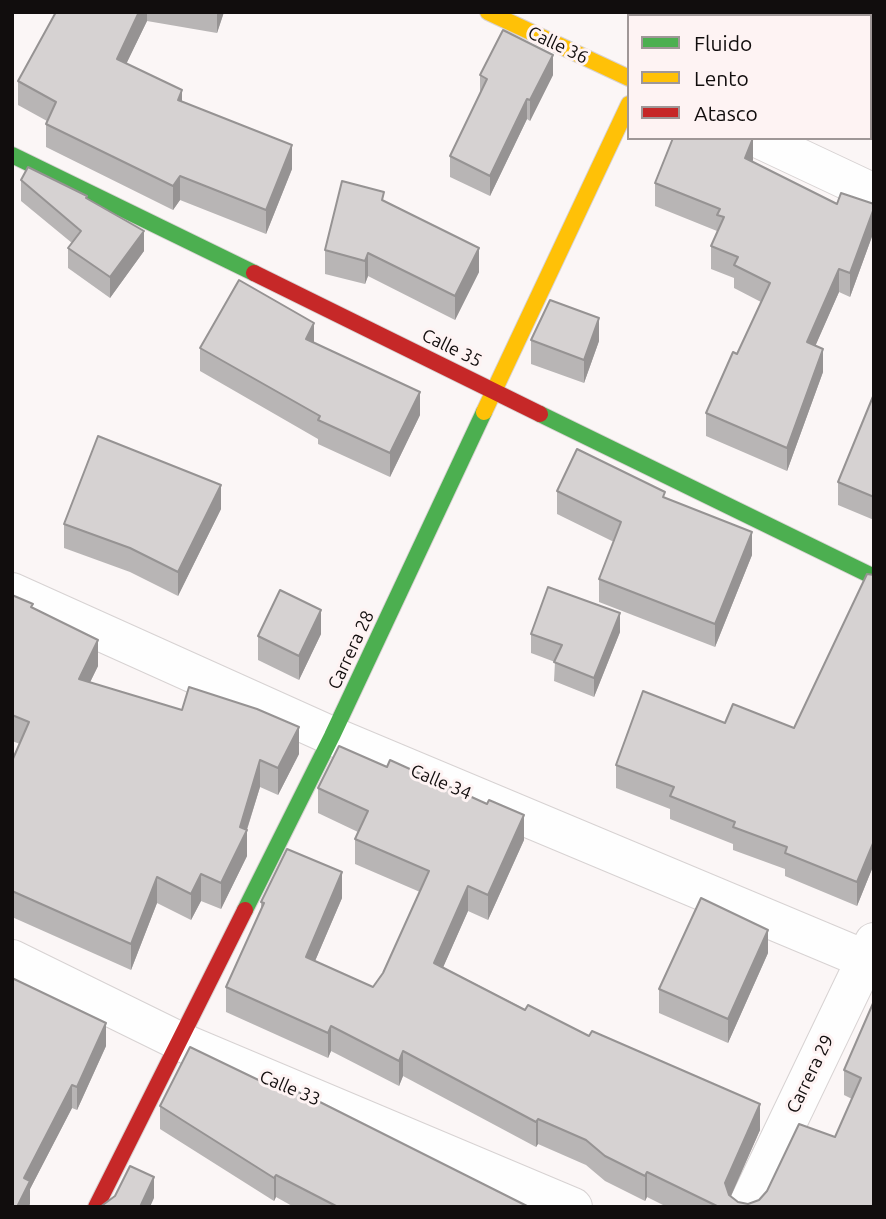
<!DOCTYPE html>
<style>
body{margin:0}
#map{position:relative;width:886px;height:1219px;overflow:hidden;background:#fbf6f6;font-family:Ubuntu,sans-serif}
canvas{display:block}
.frame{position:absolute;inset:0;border:14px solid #110d0d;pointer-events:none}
.legend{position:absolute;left:627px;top:14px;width:245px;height:126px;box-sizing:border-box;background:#fef3f3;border:2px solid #9f9797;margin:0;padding:9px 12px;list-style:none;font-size:21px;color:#110d0d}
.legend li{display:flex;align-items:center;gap:14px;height:35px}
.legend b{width:35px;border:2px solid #9f9797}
</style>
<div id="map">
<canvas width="886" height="1219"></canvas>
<div class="frame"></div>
<ul class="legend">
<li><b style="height:9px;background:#4caf50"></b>Fluido</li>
<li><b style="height:9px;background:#ffc107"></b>Lento</li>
<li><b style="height:9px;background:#c62828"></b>Atasco</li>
</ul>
</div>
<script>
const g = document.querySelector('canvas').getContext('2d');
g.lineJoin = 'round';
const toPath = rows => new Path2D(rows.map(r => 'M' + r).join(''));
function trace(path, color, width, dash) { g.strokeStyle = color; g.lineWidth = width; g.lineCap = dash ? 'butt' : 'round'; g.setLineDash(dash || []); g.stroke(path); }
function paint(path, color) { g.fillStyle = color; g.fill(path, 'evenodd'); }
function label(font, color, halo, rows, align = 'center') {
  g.font = font + ' Ubuntu,sans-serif'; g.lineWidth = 6; g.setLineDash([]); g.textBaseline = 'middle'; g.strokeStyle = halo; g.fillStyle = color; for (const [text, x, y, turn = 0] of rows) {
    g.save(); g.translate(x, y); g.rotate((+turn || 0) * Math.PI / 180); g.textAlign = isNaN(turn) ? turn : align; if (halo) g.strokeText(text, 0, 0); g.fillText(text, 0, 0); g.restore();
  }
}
const street = toPath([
 [757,138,874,193],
 [12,592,332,736,874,963],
 [12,959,181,1042,573,1207],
 [747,1207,874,942]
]);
const fast = toPath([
 [12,155,254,273],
 [540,414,874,577],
 [245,910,332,736,484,412]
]);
const slow = toPath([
 [488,12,629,78],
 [671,16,672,12],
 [484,412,629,104]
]);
const jam = toPath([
 [254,273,540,414],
 [96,1207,245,910]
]);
trace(street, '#d7d2d2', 40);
trace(fast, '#d7d2d2', 18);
trace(slow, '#d7d2d2', 18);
trace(jam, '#d7d2d2', 18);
trace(street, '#fefefe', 38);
trace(fast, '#4caf50', 16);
trace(slow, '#ffc107', 16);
trace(jam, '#c62828', 16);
paint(toPath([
 [56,12,224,12,217,33,147,21,126,64,182,101,292,169,266,234,180,200,173,210,46,147,46,124,47,121,18,105,18,81],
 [874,12,874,134,870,132,870,16],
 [480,75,553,75,530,121,527,119,490,196,450,177,450,156,480,93],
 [753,160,752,162,837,204,874,204,874,231,850,297,839,292,815,346,823,372,787,471,706,436,706,413,737,354,761,302,734,288,734,278,711,269,711,246,717,231,655,206,655,183],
 [21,180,87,199,144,251,110,298,68,268,68,248,72,243,21,201],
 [384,201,479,272,455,320,368,276,365,284,325,274,325,250],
 [531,340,599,341,584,383,531,364],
 [314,343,420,415,390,477,318,444,318,439,200,371,200,348],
 [874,394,874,520,838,505,838,482],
 [557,491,665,498,752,555,715,647,599,602,599,579,614,542,557,514],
 [221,509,178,596,130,572,64,548,64,524],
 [874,575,874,864,857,906,785,876,785,869,733,850,733,844,670,819,670,809,616,788,616,765,725,723,794,728],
 [12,595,33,608,98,666,90,682,299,754,278,795,260,787,247,830,247,856,221,909,201,901,191,920,157,903,131,970,12,917,12,761,20,744,12,741],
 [620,632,594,697,554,681,555,662,531,653,531,634],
 [321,634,299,680,258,660,258,636],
 [318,788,524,840,488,920,468,911,443,967,760,1130,731,1196,738,1202,748,1204,759,1200,835,1137,852,1099,844,1095,844,1070,874,1001,874,1207,667,1207,647,1197,645,1201,605,1181,586,1165,538,1144,536,1147,403,1076,399,1086,331,1051,328,1058,226,1012,226,987,261,910,261,902,342,898,315,961,373,987,383,973,420,892,355,864,355,839,358,832,318,813],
 [768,953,728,1043,659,1013,659,989],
 [12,978,106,1046,77,1110,72,1108,30,1189,30,1204,28,1207,12,1207],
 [160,1106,529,1207,294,1207,276,1197,274,1201,160,1129]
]), '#b8b5b5');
paint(toPath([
 [139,12,147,12,147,21,117,83,117,59],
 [217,12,224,12,217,33],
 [553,55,553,75,530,121,530,100],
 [182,90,182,114,178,100],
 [527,99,527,119,490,196,490,176],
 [753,138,753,160,745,181,745,158],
 [292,145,292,169,266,234,266,210],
 [180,176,180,200,173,210,173,186],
 [874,208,874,231,850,297,850,273],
 [144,231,144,251,110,298,110,277],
 [479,248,479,272,455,320,455,296],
 [368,253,368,276,365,284,365,261],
 [839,269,839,292,807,365,807,342],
 [599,318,599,341,584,383,584,360],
 [314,323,314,347,306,339],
 [823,349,823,372,787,471,787,448],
 [420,392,420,415,390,477,390,453],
 [221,485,221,509,178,596,178,572],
 [752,532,752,555,715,647,715,624],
 [321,610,321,634,299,680,299,656],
 [620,613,620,632,594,697,594,678],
 [98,640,98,666,79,705,79,679],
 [299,727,299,754,278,795,278,768],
 [260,760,260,787,246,832,247,830,247,856,221,909,221,883,240,827],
 [524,815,524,840,488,920,488,895],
 [874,841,874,864,857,906,857,882],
 [342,872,342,898,306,982,306,957],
 [201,874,201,901,191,920,191,894],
 [157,877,157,903,131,970,131,944],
 [468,886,468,911,434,988,434,963],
 [768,930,768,953,728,1043,728,1019],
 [106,1023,106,1046,77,1110,77,1087],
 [331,1026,331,1051,328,1058,328,1033],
 [403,1051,403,1076,399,1086,399,1061],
 [72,1085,72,1108,30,1189,30,1204,28,1207,17,1207,24,1178],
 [760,1104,760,1130,726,1207,725,1183],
 [538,1119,538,1144,536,1147,536,1122],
 [647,1172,647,1197,645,1201,645,1176],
 [276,1175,276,1197,274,1201,274,1178],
 [154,1177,154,1198,150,1207,140,1207]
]), '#969393');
const building = toPath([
 [56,12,139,12,117,59,182,90,178,100,292,145,266,210,180,176,173,186,46,124,56,102,18,81,56,12],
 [678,12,874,12,874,111,870,109,870,16,673,16,678,12],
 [503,30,553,55,530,100,527,99,490,176,450,156,487,79,480,75,503,30],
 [673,138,753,138,745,158,837,204,841,193,874,204,874,208,850,273,839,269,807,342,823,349,787,448,706,413,733,352,737,354,770,283,734,265,738,257,711,246,724,217,717,215,720,209,655,183,673,138],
 [28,167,87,196,86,198,144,231,110,277,68,248,81,231,21,180,28,167],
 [342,181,384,192,382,200,479,248,455,296,368,253,365,261,325,250,342,181],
 [239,280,314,323,306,339,420,392,390,453,318,420,320,416,200,348,239,280],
 [550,300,599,318,584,360,531,340,550,300],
 [874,394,874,497,838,482,874,394],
 [98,436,221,485,178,572,130,548,64,524,98,436],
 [577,449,665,492,663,497,752,532,715,624,599,579,621,522,557,491,577,449],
 [867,574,874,575,874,841,857,882,785,853,787,847,733,827,735,822,670,796,674,787,616,765,643,691,725,723,733,704,794,728,867,574],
 [548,587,620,613,594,678,554,662,562,645,531,634,548,587],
 [280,590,321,610,299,656,258,636,280,590],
 [12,595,33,604,31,607,98,640,79,679,182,710,189,687,257,709,299,727,278,768,260,760,240,827,247,830,221,883,201,874,191,894,157,877,131,944,12,891,12,761,29,722,12,715,12,595],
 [339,746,387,767,390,760,487,804,489,800,524,815,488,895,468,886,434,963,525,1010,528,1005,589,1036,592,1031,760,1104,725,1183,729,1195,738,1202,748,1204,759,1200,767,1191,799,1124,835,1137,861,1078,844,1070,874,1001,874,1202,872,1207,719,1207,647,1172,645,1176,605,1156,586,1140,538,1119,536,1122,403,1051,399,1061,331,1026,328,1033,226,987,264,903,261,902,287,849,342,872,306,957,373,987,383,973,429,871,355,839,368,811,318,788,339,746],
 [701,898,768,930,728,1019,659,989,701,898],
 [12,978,106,1023,77,1087,72,1085,24,1178,30,1181,17,1207,12,1207,12,978],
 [190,1047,273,1087,275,1083,308,1096,529,1207,338,1207,276,1175,274,1178,160,1106,190,1047],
 [130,1166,154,1177,140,1207,100,1207,115,1196,130,1166]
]);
paint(building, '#d6d2d2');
trace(building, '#969393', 2);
label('18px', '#110d0d', '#fef3f3', [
 ["Calle 36",558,45,25],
 ["Calle 35",452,348,26],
 ["Carrera 28",351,650,-65],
 ["Calle 34",441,782,23],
 ["Carrera 29",810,1074,-64],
 ["Calle 33",290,1088,23]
]);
</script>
